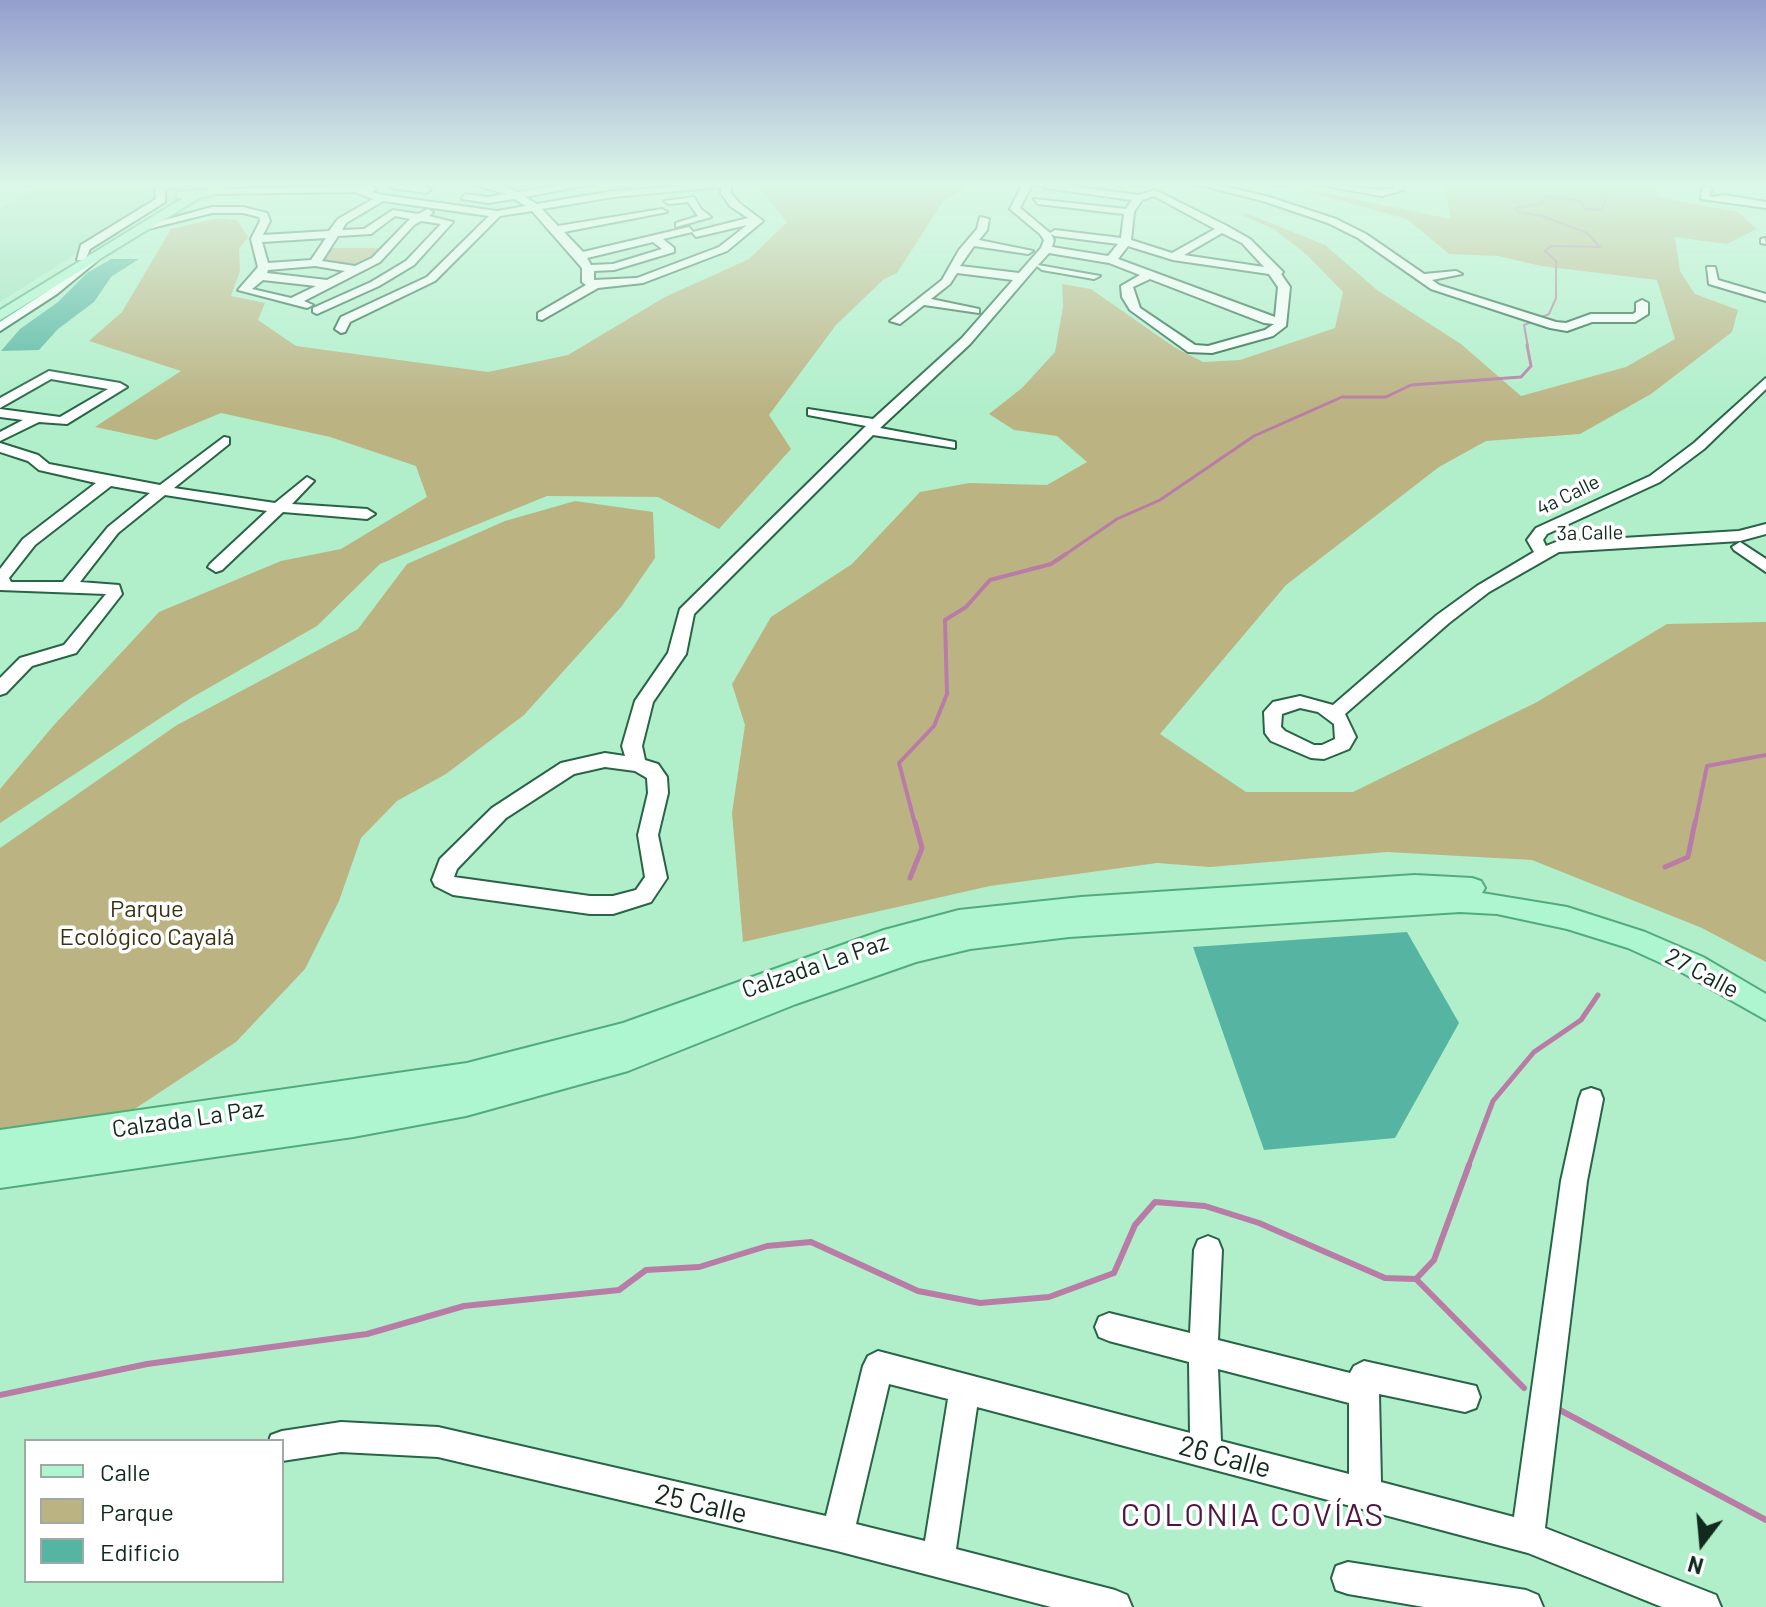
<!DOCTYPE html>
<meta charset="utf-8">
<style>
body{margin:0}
#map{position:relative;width:1766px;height:1607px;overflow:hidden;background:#b1efcb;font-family:Barlow,sans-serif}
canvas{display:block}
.legend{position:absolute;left:24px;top:1439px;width:260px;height:144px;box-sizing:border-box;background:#fff;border:2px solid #a0aaa5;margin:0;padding:10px 14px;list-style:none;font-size:24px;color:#112a1d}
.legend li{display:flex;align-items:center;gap:16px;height:40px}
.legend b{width:40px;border:2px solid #a0aaa5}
.north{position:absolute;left:1662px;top:1503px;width:80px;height:80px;-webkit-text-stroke:6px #fff;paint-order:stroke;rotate:196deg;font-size:22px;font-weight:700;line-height:32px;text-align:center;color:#112a1d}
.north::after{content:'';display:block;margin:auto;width:28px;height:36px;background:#112a1d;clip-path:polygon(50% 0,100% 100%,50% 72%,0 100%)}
</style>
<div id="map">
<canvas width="1766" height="1607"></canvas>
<ul class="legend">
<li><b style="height:10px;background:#adf6d0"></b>Calle</li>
<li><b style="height:22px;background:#bcb383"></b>Parque</li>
<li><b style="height:22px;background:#56b5a2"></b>Edificio</li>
</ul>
<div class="north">N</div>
</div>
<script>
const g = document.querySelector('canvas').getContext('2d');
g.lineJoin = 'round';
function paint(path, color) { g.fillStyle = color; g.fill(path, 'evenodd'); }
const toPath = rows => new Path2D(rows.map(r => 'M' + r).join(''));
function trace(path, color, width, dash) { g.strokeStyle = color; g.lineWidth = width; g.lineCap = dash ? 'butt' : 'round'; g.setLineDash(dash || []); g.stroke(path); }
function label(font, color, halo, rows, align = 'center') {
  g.font = font + ' Barlow,sans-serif'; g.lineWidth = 7; g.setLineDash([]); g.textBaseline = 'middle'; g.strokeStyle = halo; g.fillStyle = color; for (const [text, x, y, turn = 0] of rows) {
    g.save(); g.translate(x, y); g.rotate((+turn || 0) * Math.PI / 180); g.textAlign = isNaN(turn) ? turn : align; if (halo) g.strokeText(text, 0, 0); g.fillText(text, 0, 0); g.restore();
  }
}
paint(toPath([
 [47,183,393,183,265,188,238,184,221,196,192,205,160,201,0,302,0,209]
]), '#9ee3bc');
paint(toPath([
 [756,183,976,183,944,200,897,273,884,279,836,325,769,415,791,449,719,529,658,497,547,496,380,564,317,626,191,698,0,823,0,789,54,725,159,612,281,561,341,549,427,497,416,466,330,437,221,413,156,440,95,427,181,371,89,341,122,312,171,229,219,218,237,220,248,237,239,249,240,271,231,296,265,303,258,320,296,346,488,372,568,355,665,297,749,259,787,222],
 [1276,183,1451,219,1444,183,1656,183,1657,197,1738,212,1757,229,1727,244,1675,237,1680,271,1695,294,1738,310,1732,332,1651,394,1580,434,1486,441,1439,467,1286,585,1160,734,1246,792,1353,792,1537,702,1667,624,1766,622,1766,962,1702,928,1532,860,1387,852,1210,867,1157,863,990,886,743,942,732,813,745,725,732,684,771,617,852,564,920,492,969,483,1047,485,1087,462,1057,436,1014,430,989,414,1022,388,1055,352,1063,307,1062,284,1091,289,1174,347,1203,362,1240,360,1335,328,1343,292,1307,255,1274,229,1244,216,1246,213,1325,245,1377,290,1461,344,1521,396,1626,367,1675,339,1657,280,1541,266,1498,256,1449,254,1407,219],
 [326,248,385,248,361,266,351,266,319,262],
 [575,501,653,512,655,558,622,606,524,715,446,774,397,801,361,838,339,901,305,969,236,1042,127,1114,0,1131,0,848,177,725,358,629,407,564,505,521]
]), '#bcb383');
trace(toPath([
 [1528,347,1524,325,1549,314,1556,298,1556,261,1545,251,1551,246,1600,247,1587,233,1542,216,1518,212,1516,208,1542,204,1544,197,1553,197,1581,201,1585,209,1602,210,1607,193,1546,183]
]), '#b97ca6', 2);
trace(toPath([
 [1063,556,1117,519,1160,500,1254,436,1342,397,1386,397,1411,385,1521,377,1531,366,1527,345]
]), '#b97ca6', 3);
trace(toPath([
 [915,824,899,763,934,726,947,694,945,620,966,607,990,580,1051,564,1066,554],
 [1695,824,1707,766,1766,755]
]), '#b97ca6', 4);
trace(toPath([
 [1665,867,1688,857,1695,822],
 [910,878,922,848,915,822],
 [1468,1167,1493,1101,1534,1052,1581,1020,1598,995]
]), '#b97ca6', 5);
trace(toPath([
 [1416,1279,1524,1388],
 [0,1395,147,1364,367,1334,464,1306,619,1290,646,1270,699,1267,767,1246,811,1242,918,1291,980,1303,1049,1297,1114,1273,1135,1225,1155,1202,1205,1206,1259,1223,1385,1278,1416,1279,1434,1260,1469,1165],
 [1556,1408,1766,1520]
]), '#b97ca6', 6);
paint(toPath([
 [111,259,139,259,111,277,94,302,58,329,39,350,1,351,20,329,58,302,87,273],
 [1407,932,1459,1023,1395,1138,1264,1150,1193,947]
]), '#56b5a2');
const minor = toPath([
 [163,183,175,183,165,191,165,202,90,249,85,260,77,260,81,245,156,199,155,190,163,183],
 [388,183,426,187,431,190,426,193,392,188,388,183],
 [469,183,501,184,517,192,573,183,597,183,525,197,537,204,613,191,731,183,731,193,738,202,763,221,727,251,643,283,598,288,542,320,538,319,538,313,586,285,582,282,582,268,532,211,500,216,435,281,350,322,345,332,341,333,335,329,341,317,427,277,489,216,383,201,346,223,342,230,364,229,393,210,418,214,428,209,433,212,429,216,453,222,414,265,379,286,317,314,313,312,313,308,371,282,406,261,441,224,421,221,414,225,380,262,304,301,313,305,307,308,238,290,258,267,251,239,260,221,259,217,243,213,212,213,144,230,139,227,212,207,243,207,267,213,270,221,263,235,329,231,338,219,373,199,355,192,211,194,214,189,371,186,376,189,372,192,383,195,497,211,526,206,514,199,488,203,462,199,465,194,488,197,506,194,469,183],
 [721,187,721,193,730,206,748,218,693,232,689,227,583,252,564,232,667,212,662,209,558,226,542,209,613,197,721,187],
 [395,216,410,219,372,258,355,266,322,261,338,236,371,234,395,216],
 [747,225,719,247,637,278,594,280,594,271,614,270,674,252,674,248,663,239,692,232,696,237,747,225],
 [326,238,311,260,268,263,262,242,326,238],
 [653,242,662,249,613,264,591,265,587,258,653,242],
 [315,266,345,271,327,280,267,273,268,270,315,266],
 [263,280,316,286,291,298,252,289,263,280],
 [1019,183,1029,183,1031,187,1020,208,1050,233,1055,230,1121,238,1124,214,1038,204,1034,199,1126,209,1132,200,1045,188,1048,183,1139,195,1155,190,1227,226,1250,239,1283,272,1281,274,1290,287,1286,326,1273,336,1212,353,1188,352,1130,310,1122,297,1121,286,1140,275,1109,263,1049,253,1038,265,1100,276,1094,279,1042,270,1037,266,970,344,880,428,955,442,955,448,873,435,694,614,686,654,653,702,642,746,645,760,658,764,667,777,668,793,658,835,667,878,651,902,613,914,590,914,453,895,435,886,432,880,440,859,492,808,561,763,605,753,625,756,622,746,635,701,668,653,680,609,866,426,808,415,808,409,873,419,962,338,1013,280,957,273,950,284,931,299,979,309,979,313,924,305,900,324,890,321,942,280,959,250,977,229,980,217,989,219,987,230,979,240,1033,251,1028,254,974,246,960,266,1019,273,1041,248,1044,240,1040,234,1010,209,1021,187,1019,183],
 [1154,196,1215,229,1172,253,1131,240,1134,212,1142,200,1154,196],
 [1222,233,1242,243,1264,267,1184,255,1222,233],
 [1051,234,1055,236,1118,244,1108,256,1052,247,1054,240,1051,234],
 [1128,246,1173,260,1269,274,1278,287,1275,317,1118,259,1128,246],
 [1150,279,1264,323,1274,324,1265,330,1208,346,1195,345,1140,308,1133,287,1150,279],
 [605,767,635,771,647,778,648,793,638,835,645,877,636,890,613,896,590,896,454,877,457,869,506,818,574,774,605,767],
 [1192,183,1210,183,1269,197,1336,219,1366,234,1424,274,1456,271,1462,274,1432,280,1439,285,1556,322,1566,323,1591,314,1633,314,1636,312,1636,303,1642,300,1648,303,1648,314,1635,322,1592,322,1567,331,1550,328,1431,289,1358,238,1328,223,1263,201,1192,183],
 [1310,183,1382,190,1393,188,1392,183,1402,183,1403,190,1382,196,1310,183],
 [1707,186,1712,189,1709,196,1713,197,1725,195,1766,202,1766,208,1701,199,1702,189,1707,186],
 [694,197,701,209,711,217,676,227,676,223,698,216,688,202,669,204,664,201,694,197],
 [1765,238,1766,244,1761,243,1761,239,1765,238],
 [93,255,102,257,57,294,0,331,0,322,49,290,93,255],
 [1707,267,1715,267,1718,280,1766,294,1766,301,1709,284,1707,267],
 [49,371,120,383,127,387,67,424,39,422,0,441,0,432,23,420,0,417,0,409,60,417,108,389,51,379,0,408,0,398,49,371],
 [1766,378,1766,389,1704,449,1660,482,1547,534,1543,540,1546,546,1556,542,1739,531,1766,524,1766,534,1740,541,1559,552,1489,592,1449,623,1345,714,1356,737,1349,749,1324,759,1311,758,1271,741,1265,733,1264,712,1273,702,1300,696,1333,705,1437,615,1477,586,1534,552,1527,540,1536,528,1650,476,1694,443,1766,378],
 [1300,708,1318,712,1334,724,1335,739,1322,745,1314,745,1285,731,1281,727,1282,714,1300,708],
 [224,437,229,438,229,444,174,488,275,503,307,477,314,481,292,504,367,509,375,514,367,519,283,512,222,570,216,572,208,567,210,564,267,511,165,495,118,533,80,582,119,585,122,594,76,653,32,666,6,693,0,695,0,678,20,658,64,645,106,594,0,590,0,569,23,539,96,483,39,470,28,461,0,452,0,443,38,455,49,464,160,485,224,437],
 [111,486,150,493,108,527,63,582,11,582,9,578,35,545,111,486],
 [1740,542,1766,559,1766,572,1734,550,1732,547,1740,542],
 [1591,1088,1600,1091,1603,1099,1587,1181,1545,1528,1716,1595,1721,1607,1662,1607,1528,1553,977,1407,956,1549,1115,1590,1127,1595,1132,1607,1051,1607,837,1551,438,1457,341,1452,282,1461,282,1441,269,1441,271,1435,282,1431,341,1422,438,1427,826,1516,863,1366,868,1356,878,1351,1190,1433,1189,1362,1109,1341,1099,1337,1095,1327,1099,1317,1109,1313,1190,1333,1194,1250,1198,1240,1208,1236,1218,1240,1222,1250,1218,1340,1350,1373,1354,1366,1364,1361,1476,1386,1480,1397,1476,1408,1465,1412,1379,1394,1381,1482,1514,1517,1561,1181,1579,1099,1582,1091,1591,1088],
 [1218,1369,1349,1403,1349,1474,1221,1441,1218,1369],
 [889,1384,948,1399,925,1541,856,1524,889,1384],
 [1348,1562,1526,1590,1538,1595,1543,1607,1424,1607,1348,1594,1336,1590,1332,1578,1336,1566,1348,1562]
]);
const major = toPath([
 [170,183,186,183,187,185,161,191,155,188,170,183],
 [218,183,233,183,213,195,201,197,0,320,0,310,183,198,177,198,177,192,206,190,218,183],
 [1415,875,1472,878,1481,881,1485,888,1482,893,1567,907,1645,932,1703,957,1766,994,1766,1020,1683,973,1628,948,1567,929,1497,914,1460,912,1069,937,970,949,916,962,796,1004,628,1071,466,1116,353,1137,0,1188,0,1130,467,1063,623,1023,884,930,959,910,1081,897,1415,875]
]);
trace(minor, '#286446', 4);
trace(major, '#53ab7d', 4);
paint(minor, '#fff');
paint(major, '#adf6d0');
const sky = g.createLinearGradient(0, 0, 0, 408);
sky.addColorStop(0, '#959ece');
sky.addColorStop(0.45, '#dcf8e8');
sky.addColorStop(1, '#dcf8e800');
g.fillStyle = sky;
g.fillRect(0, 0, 1766, 408);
label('20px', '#112a1d', '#fff', [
 ["4a Calle",1568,495,-26],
 ["3a Calle",1590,533,-1]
]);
label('24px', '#393312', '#fff', [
 ["Parque",147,909],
 ["Ecológico Cayalá",147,937]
]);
label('24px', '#112a1d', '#fff', [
 ["Calzada La Paz",815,966,-19],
 ["27 Calle",1702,973,28],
 ["Calzada La Paz",188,1119,-8]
]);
label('28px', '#112a1d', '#fff', [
 ["26 Calle",1225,1457,15],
 ["25 Calle",701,1504,13]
]);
g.letterSpacing = '2px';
label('32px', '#4e1640', '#fff', [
 ["COLONIA COVÍAS",1253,1515]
]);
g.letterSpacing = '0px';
</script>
